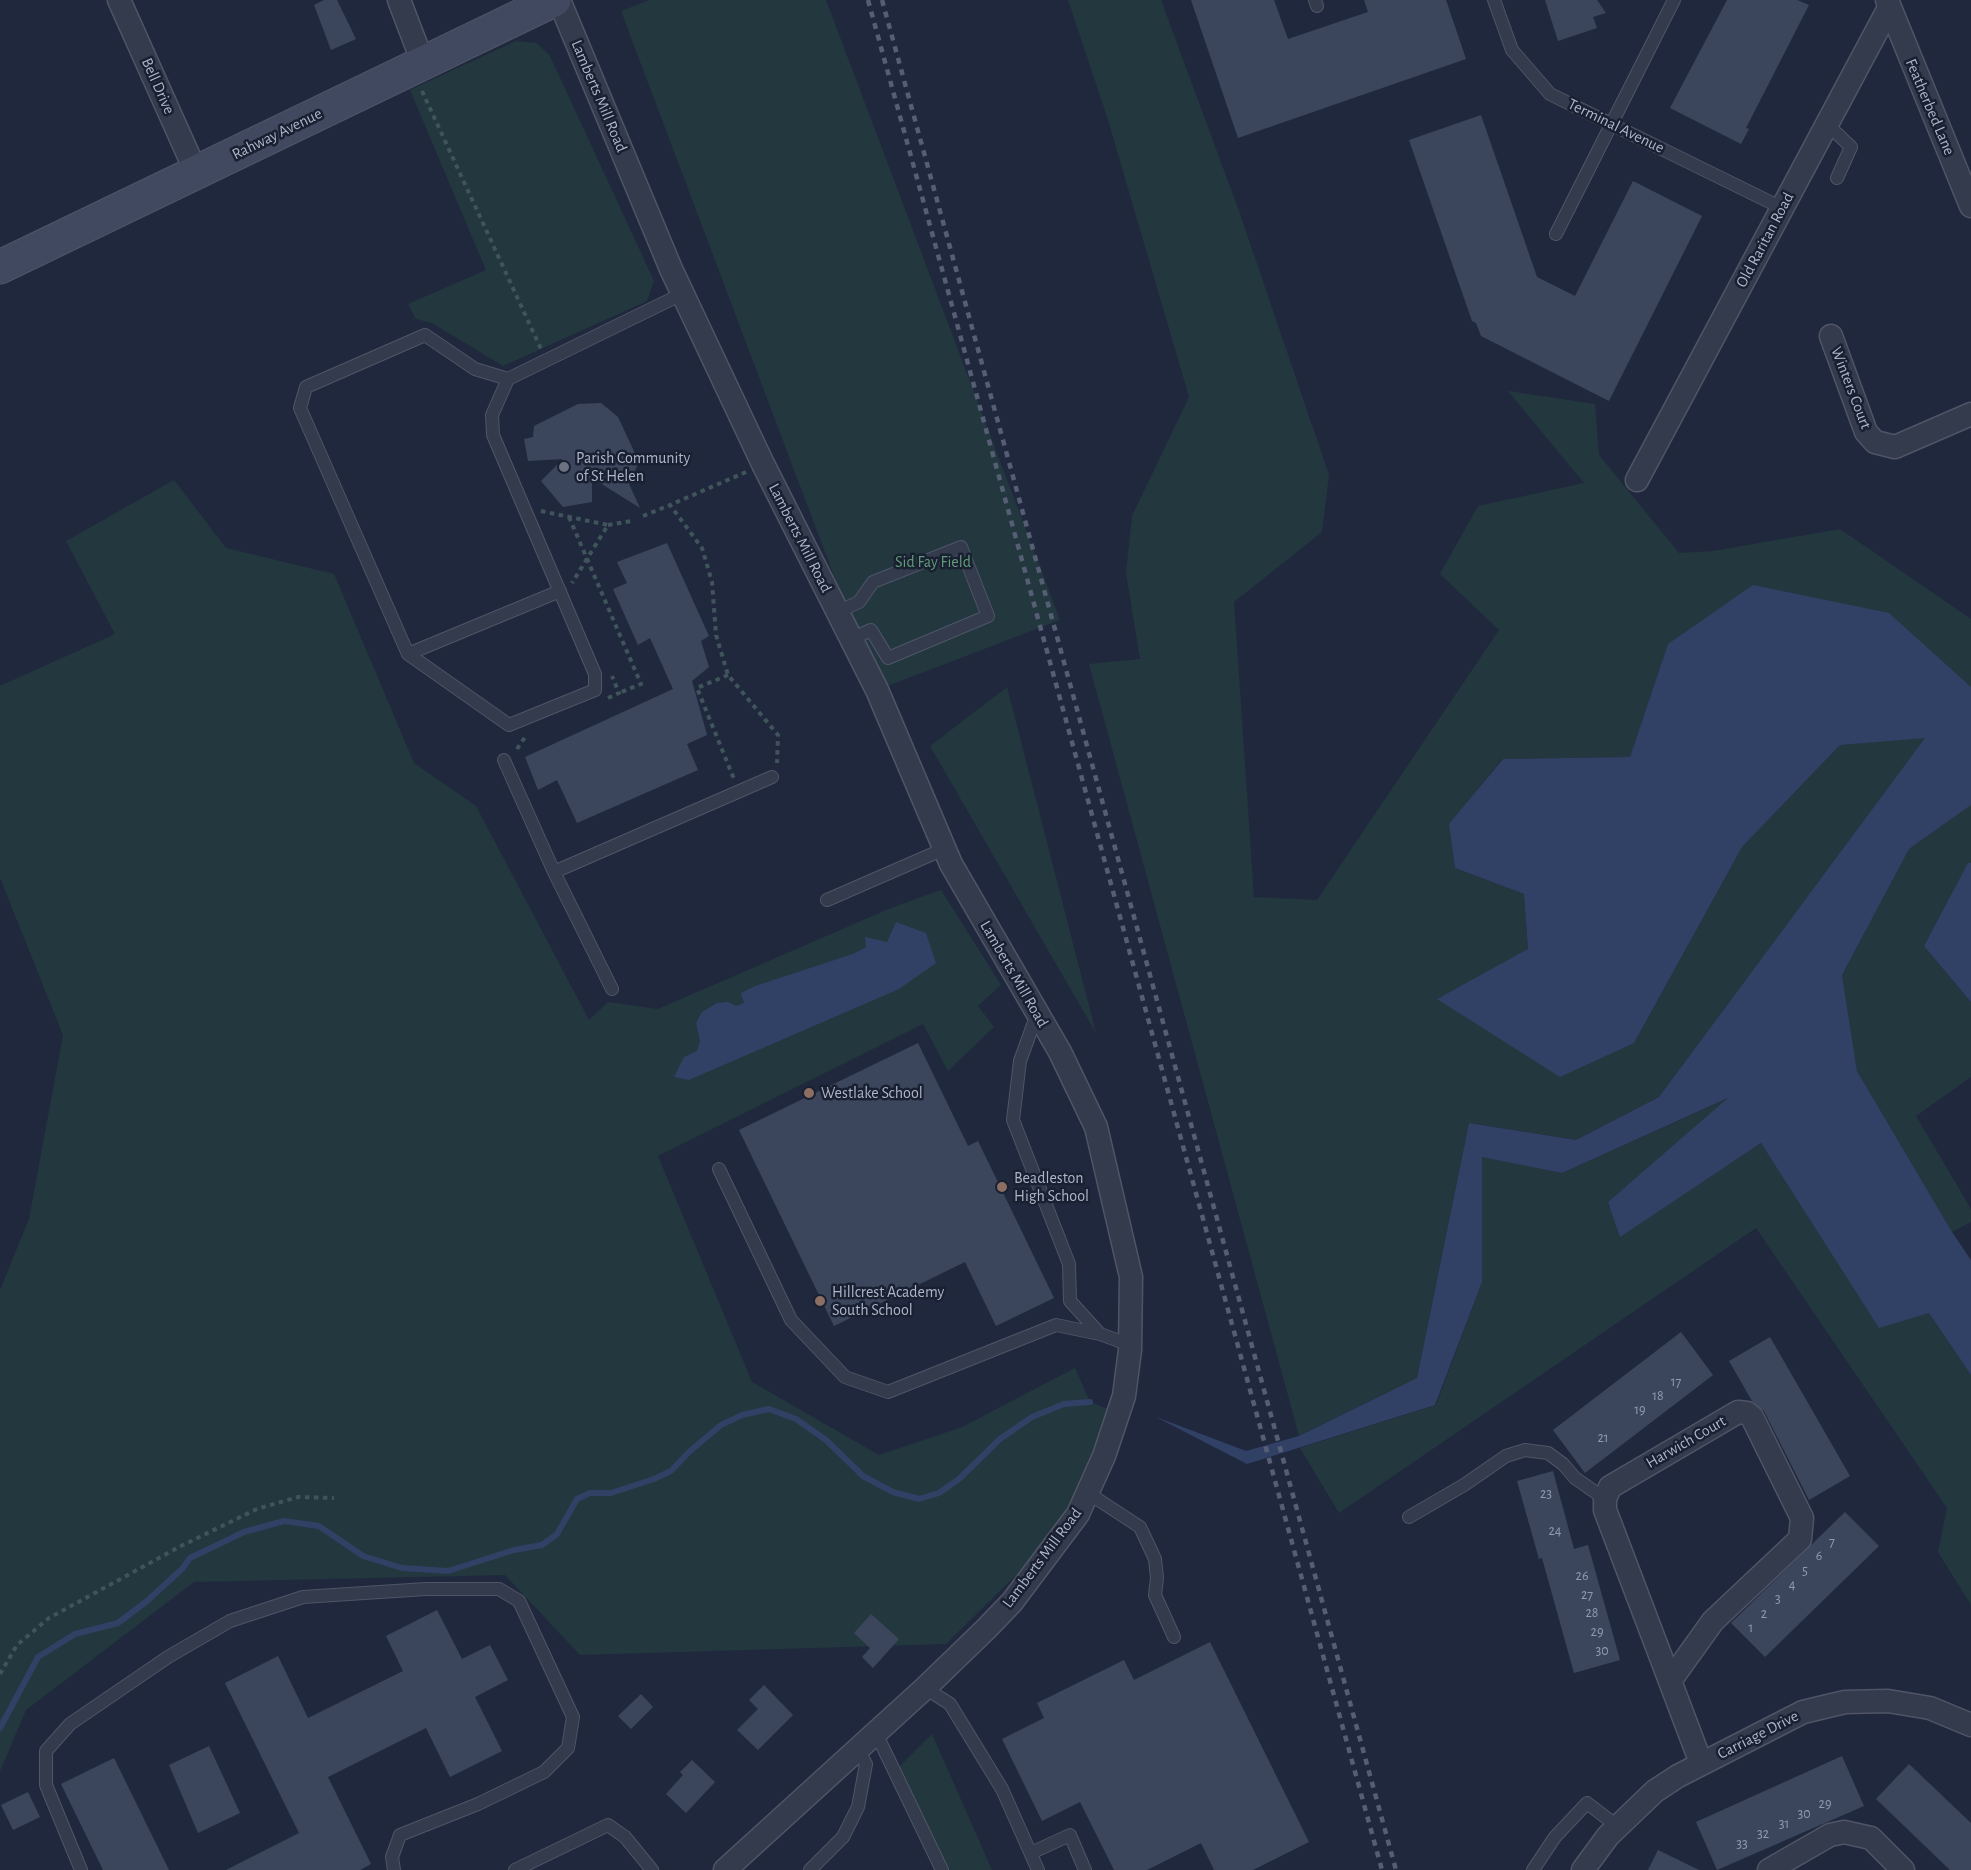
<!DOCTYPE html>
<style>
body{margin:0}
canvas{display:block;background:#20283d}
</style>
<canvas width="1971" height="1870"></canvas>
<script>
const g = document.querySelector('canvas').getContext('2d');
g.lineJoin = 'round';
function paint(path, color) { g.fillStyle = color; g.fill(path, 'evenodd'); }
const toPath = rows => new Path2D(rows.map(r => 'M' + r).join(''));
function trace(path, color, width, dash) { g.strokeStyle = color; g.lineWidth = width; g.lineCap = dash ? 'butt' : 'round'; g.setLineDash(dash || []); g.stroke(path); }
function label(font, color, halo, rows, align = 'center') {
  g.font = font + ' "Alegreya Sans",sans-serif'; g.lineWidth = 5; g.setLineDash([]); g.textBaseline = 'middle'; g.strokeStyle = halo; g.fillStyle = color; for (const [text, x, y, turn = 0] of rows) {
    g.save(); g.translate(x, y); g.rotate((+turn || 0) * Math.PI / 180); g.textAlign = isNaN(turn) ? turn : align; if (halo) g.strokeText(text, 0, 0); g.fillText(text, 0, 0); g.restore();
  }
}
paint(toPath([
 [650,0,826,0,1060,620,877,690,621,11],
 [1068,0,1161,0,1239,211,1329,475,1322,532,1234,602,1254,897,1317,900,1499,630,1440,574,1478,506,1584,483,1508,391,1595,404,1599,455,1679,553,1713,551,1840,529,1971,619,1971,687,1889,614,1668,644,1630,757,1502,759,1450,824,1455,868,1524,894,1528,950,1437,999,1634,1043,1742,847,1840,745,1926,737,1659,1097,1576,1140,1469,1123,1417,1378,1299,1436,1089,664,1140,659,1126,573,1132,516,1189,397,1108,120],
 [516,41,537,43,550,56,654,281,647,301,503,366,432,323,416,319,408,304,486,270,410,90],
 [174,480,226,548,334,574,414,763,476,806,589,1020,608,1002,658,1009,891,908,941,890,1001,985,978,1006,994,1027,948,1071,923,1024,658,1156,752,1382,879,1455,962,1427,1075,1368,1090,1402,1118,1413,1078,1514,946,1644,580,1655,505,1575,194,1582,26,1710,0,1771,0,1290,29,1219,63,1035,0,878,0,686,115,634,66,541],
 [1007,687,1096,1033,930,746],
 [1971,805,1971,863,1968,864,1924,946,1971,1002,1971,1077,1916,1116,1971,1209,1971,1222,1952,1232,1857,1071,1842,975,1909,849],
 [1731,1097,1608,1202,1621,1236,1761,1143,1879,1327,1929,1313,1971,1375,1971,1605,1938,1552,1947,1508,1756,1228,1339,1513,1300,1448,1436,1405,1482,1282,1482,1156,1562,1173],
 [932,1734,992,1870,938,1870,894,1772]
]), '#22373e');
paint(toPath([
 [1753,585,1889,613,1971,687,1971,805,1909,849,1842,975,1857,1071,1952,1232,1971,1260,1971,1375,1929,1313,1879,1328,1761,1143,1620,1237,1608,1202,1728,1098,1562,1173,1482,1157,1482,1282,1435,1405,1247,1464,1156,1417,1246,1451,1299,1436,1417,1378,1469,1123,1576,1140,1659,1097,1925,738,1840,745,1742,847,1634,1043,1560,1077,1437,999,1528,949,1524,894,1455,868,1449,824,1503,759,1630,757,1668,644],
 [1968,863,1971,863,1971,1002,1924,946],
 [896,922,926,933,936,963,899,989,689,1080,674,1077,684,1057,697,1051,700,1041,696,1023,702,1012,717,1003,728,1002,736,1006,744,1003,741,993,755,986,853,954,866,947,865,937,887,942]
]), '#314166');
trace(toPath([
 [0,1728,38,1657,75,1634,118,1623,147,1601,183,1568,190,1558,244,1532,284,1521,319,1526,363,1556,402,1568,448,1571,514,1550,542,1545,557,1534,577,1499,590,1493,611,1493,654,1479,671,1471,689,1452,721,1425,742,1415,769,1409,796,1419,826,1440,863,1476,893,1492,919,1499,939,1493,959,1479,1000,1439,1032,1417,1064,1404,1090,1402]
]), '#314166', 6);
paint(toPath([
 [324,0,337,0,356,39,331,50,314,5],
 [1191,0,1274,0,1288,39,1368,12,1364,0,1446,0,1466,59,1238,138],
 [1545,0,1597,0,1606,13,1593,17,1597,28,1558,41],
 [1727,0,1797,0,1809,5,1746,128,1749,129,1741,144,1670,108],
 [1481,115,1537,277,1575,296,1633,181,1702,216,1609,401,1481,336,1476,323,1472,321,1409,140],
 [601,403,618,417,639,462,629,484,640,508,592,478,592,502,563,507,541,481,563,459,528,461,524,439,533,437,534,426,578,404],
 [667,543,709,636,701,641,709,667,692,681,707,735,687,744,698,770,577,823,557,780,538,790,525,757,673,689,650,638,638,645,613,589,627,583,617,562],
 [918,1043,968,1146,978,1141,1054,1298,996,1326,965,1262,834,1326,739,1130],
 [1681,1332,1713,1375,1585,1473,1553,1430],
 [1770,1337,1850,1476,1809,1500,1764,1411,1752,1401,1729,1361],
 [1553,1471,1574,1549,1588,1545,1620,1660,1574,1673,1542,1558,1539,1559,1517,1481],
 [1845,1512,1879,1546,1765,1657,1731,1623],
 [437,1610,462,1659,490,1645,508,1680,475,1697,502,1751,450,1777,426,1728,328,1777,371,1864,360,1870,226,1870,299,1833,225,1683,278,1656,308,1718,403,1671,386,1636],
 [871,1614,899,1639,873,1668,862,1657,870,1648,854,1633],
 [1210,1642,1309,1842,1253,1870,1214,1870,1201,1843,1147,1870,1114,1870,1080,1802,1042,1821,1002,1739,1044,1718,1037,1703,1124,1660,1134,1680],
 [764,1685,793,1715,758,1750,737,1730,758,1709,749,1700],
 [641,1694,653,1707,631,1729,618,1716],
 [209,1746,240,1813,198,1833,169,1765],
 [1842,1756,1864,1806,1717,1870,1696,1822],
 [114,1758,169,1870,103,1870,61,1784],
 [692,1760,715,1782,686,1813,666,1794,683,1775,680,1772],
 [1909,1764,1971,1823,1971,1870,1950,1870,1876,1799],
 [28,1792,40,1817,13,1830,1,1805],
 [1658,1850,1699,1870,1648,1870]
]), '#3b465d');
const lane = toPath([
 [1315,0,1317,6],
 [1494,0,1512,50,1550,94,1782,208],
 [1827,124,1851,147,1837,178],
 [1556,234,1674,0],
 [508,379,475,369,425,335,306,387,300,408,408,654,509,725,595,690,595,674,493,435,492,415,508,379,682,294],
 [837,612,859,602,873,582,961,547,988,616,888,658,871,630,851,639],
 [408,654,560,591],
 [504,760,554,872,772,777],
 [554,872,612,989],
 [827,900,944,849],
 [1037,1014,1020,1061,1013,1120,1069,1264,1070,1301,1100,1334,1130,1345],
 [719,1169,791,1320,845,1377,888,1392,1056,1325,1100,1334],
 [1088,1493,1140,1527,1155,1559,1157,1578,1155,1595,1174,1637],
 [1409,1517,1464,1485,1506,1456,1525,1450,1548,1453,1563,1464,1575,1478,1605,1499],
 [925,1688,950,1704,1002,1789,1038,1870],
 [876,1733,942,1870],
 [1031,1853,1070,1835,1085,1870],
 [81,1870,46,1785,46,1751,70,1724,168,1657,230,1621,303,1597,426,1589,499,1589,519,1601,573,1717,568,1748,544,1772,478,1804,400,1835,392,1857,394,1870],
 [515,1870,608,1825,625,1837,652,1870],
 [810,1870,843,1837,858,1807,866,1764,858,1749],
 [1533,1870,1555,1837,1587,1803,1617,1826]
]);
const street = toPath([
 [119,0,196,172],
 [399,0,423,63],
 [559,0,671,269,763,464,877,690,951,864,1060,1052,1096,1127,1131,1277,1130,1350,1124,1396,1104,1456,1078,1514,1012,1602,986,1629,925,1688,725,1870],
 [1887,0,1971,206],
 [1831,336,1866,432,1875,442,1895,447,1971,414],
 [1637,480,1889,8],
 [1738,1412,1747,1413,1752,1417,1802,1518,1800,1539,1713,1621,1670,1681,1605,1510,1605,1499,1610,1487,1738,1412],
 [1670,1681,1701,1763],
 [1583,1870,1608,1836,1655,1791,1678,1776,1803,1712,1845,1702,1888,1701,1930,1708,1971,1725],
 [1769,1870,1830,1835,1844,1832,1871,1838,1903,1870]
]);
const secondary = toPath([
 [0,267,554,0]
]);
trace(lane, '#4f5567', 14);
trace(street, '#4f5567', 25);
trace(secondary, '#4f5567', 35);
trace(toPath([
 [422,91,541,349],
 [746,472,670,505,702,548,712,582,716,635,728,675,778,735,777,763],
 [541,511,608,525,572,583],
 [643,516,670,505],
 [569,517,641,684,619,693],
 [608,525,632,521],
 [728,675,697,688,734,779],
 [608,698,619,693,612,676],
 [517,749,525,737],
 [0,1674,17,1645,49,1618,181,1546,257,1509,298,1497,334,1498]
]), '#40545b', 4, [4.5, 4.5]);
trace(lane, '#343b4d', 12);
trace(street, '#343b4d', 22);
trace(secondary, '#414960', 33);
trace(toPath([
 [868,0,1382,1870],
 [882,0,1396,1870]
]), '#555e74', 4.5, [6, 6]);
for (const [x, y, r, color] of [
 [564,467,6,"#6b7280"],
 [809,1093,6,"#8d6e63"],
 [1002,1187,6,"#8d6e63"],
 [820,1301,6,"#8d6e63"]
]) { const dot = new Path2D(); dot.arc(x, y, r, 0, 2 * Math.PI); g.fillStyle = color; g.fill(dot); trace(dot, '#192031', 2); }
label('14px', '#9299ae', null, [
 ["17",1676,1382],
 ["18",1658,1396],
 ["19",1640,1410],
 ["21",1603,1438],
 ["23",1546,1494],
 ["24",1555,1531],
 ["7",1832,1542],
 ["6",1819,1556],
 ["5",1805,1571],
 ["26",1582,1576],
 ["4",1792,1585],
 ["27",1587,1595],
 ["3",1778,1599],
 ["28",1592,1613],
 ["2",1764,1614],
 ["1",1751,1628],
 ["29",1597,1632],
 ["30",1602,1651],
 ["29",1825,1804],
 ["30",1804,1814],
 ["31",1784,1824],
 ["32",1763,1834],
 ["33",1742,1844]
]);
label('16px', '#afb5c9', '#192031', [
 ["Bell Drive",158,86,66],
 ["Lamberts Mill Road",599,96,67],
 ["Featherbed Lane",1930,107,67],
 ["Terminal Avenue",1616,126,26],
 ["Rahway Avenue",277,134,-26],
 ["Old Raritan Road",1765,240,-62],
 ["Winters Court",1851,388,69],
 ["Lamberts Mill Road",800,538,63],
 ["Lamberts Mill Road",1014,974,60],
 ["Harwich Court",1686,1442,-30],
 ["Lamberts Mill Road",1042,1558,-53],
 ["Carriage Drive",1758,1735,-27]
]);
label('16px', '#afb5c9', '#192031', [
 ["Parish Community",576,458],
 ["of St Helen",576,476],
 ["Westlake School",821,1093],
 ["Beadleston",1014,1178],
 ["High School",1014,1196],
 ["Hillcrest Academy",832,1292],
 ["South School",832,1310]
], 'left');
label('16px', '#639c78', '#192031', [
 ["Sid Fay Field",933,562]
]);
</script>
